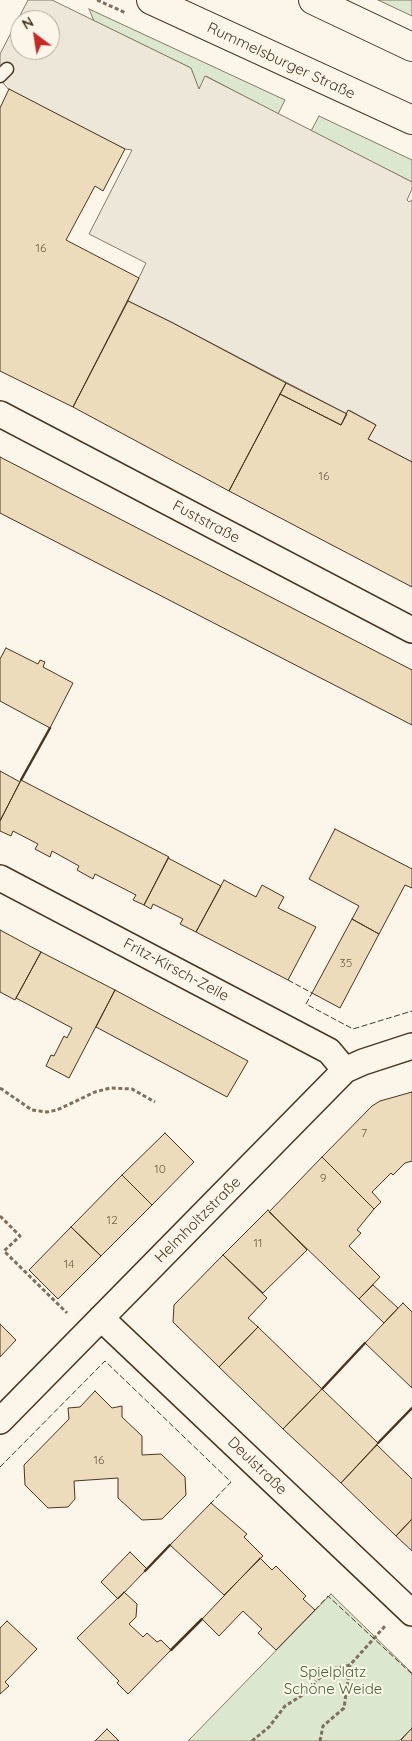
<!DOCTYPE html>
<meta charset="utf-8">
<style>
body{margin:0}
#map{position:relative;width:412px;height:1741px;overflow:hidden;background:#fbf6e9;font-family:Quicksand,sans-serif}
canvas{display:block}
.north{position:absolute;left:10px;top:10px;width:50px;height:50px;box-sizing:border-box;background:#fbf6e9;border:1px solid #b4a999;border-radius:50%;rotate:329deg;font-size:14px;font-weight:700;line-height:20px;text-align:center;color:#4a3520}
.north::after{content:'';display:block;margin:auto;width:18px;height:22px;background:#c62828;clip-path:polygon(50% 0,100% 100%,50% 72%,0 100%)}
</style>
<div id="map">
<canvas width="412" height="1741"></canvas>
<div class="north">N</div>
</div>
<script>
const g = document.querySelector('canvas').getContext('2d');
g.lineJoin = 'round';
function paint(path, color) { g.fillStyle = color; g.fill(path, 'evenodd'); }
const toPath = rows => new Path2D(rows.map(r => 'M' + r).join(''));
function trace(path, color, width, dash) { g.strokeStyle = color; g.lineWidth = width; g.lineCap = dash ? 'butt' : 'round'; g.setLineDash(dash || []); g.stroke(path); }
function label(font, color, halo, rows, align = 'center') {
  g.font = font + ' Quicksand,sans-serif'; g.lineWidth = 4; g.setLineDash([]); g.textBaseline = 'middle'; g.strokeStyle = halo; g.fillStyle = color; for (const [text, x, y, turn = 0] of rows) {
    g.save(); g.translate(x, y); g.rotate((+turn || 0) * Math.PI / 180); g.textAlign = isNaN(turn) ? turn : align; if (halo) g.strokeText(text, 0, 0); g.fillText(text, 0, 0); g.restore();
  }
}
const green = toPath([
 [378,0,412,0,412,16,378,0],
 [89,9,285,100,278,114,206,76,199,90,191,68,94,21,89,9],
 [319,116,412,160,412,182,311,131,319,116],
 [331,1594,412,1673,412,1728,399,1741,188,1741,331,1594]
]);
paint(green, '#dce7d0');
trace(green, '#887966', 1);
const parking = toPath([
 [28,0,52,0,191,68,199,89,205,76,412,182,412,189,407,200,409,202,412,200,412,462,368,439,376,425,349,410,347,414,171,322,128,301,146,263,89,234,132,150,125,149,9,90,0,79,0,54,28,0],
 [20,20,50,20,50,50,20,50,20,20]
]);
paint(parking, '#ede7d9');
trace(parking, '#887966', 1);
const building = toPath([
 [9,89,125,149,103,191,95,186,66,240,139,278,73,407,0,371,0,108,9,89],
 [128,301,171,322,286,383,229,491,73,407,128,301],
 [286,383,347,414,341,425,280,394,286,383],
 [280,394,341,425,348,410,376,425,368,439,412,462,412,587,229,491,280,394],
 [0,457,412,670,412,725,0,513,0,457],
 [6,648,38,664,40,660,45,662,43,667,73,683,50,728,0,701,0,659,6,648],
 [0,771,20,782,0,821,0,771],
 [21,780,169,857,144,905,133,900,136,895,95,874,93,879,77,870,79,866,52,851,50,857,35,849,38,844,13,831,11,836,0,831,0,821,21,780],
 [335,829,412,869,412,888,405,885,379,934,352,919,359,906,309,879,335,829],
 [168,858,221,886,196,932,180,924,183,919,153,904,151,909,144,905,168,858],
 [224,880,256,897,262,885,284,897,278,908,316,927,288,980,196,932,224,880],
 [352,919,379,934,340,1008,312,993,352,919],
 [0,930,41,952,15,1000,0,992,0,930],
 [41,952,115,990,69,1078,46,1066,51,1055,54,1056,64,1036,67,1038,72,1028,16,998,41,952],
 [115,990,248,1061,227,1097,96,1027,115,990],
 [412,1092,412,1161,405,1163,393,1175,391,1173,372,1192,381,1202,374,1209,322,1157,372,1106,380,1101,412,1092],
 [165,1133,194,1162,152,1205,122,1175,165,1133],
 [322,1157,374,1209,357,1230,361,1233,349,1246,380,1277,359,1299,269,1212,322,1157],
 [122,1175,152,1205,101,1256,71,1227,122,1175],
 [268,1210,307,1250,263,1293,223,1255,268,1210],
 [71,1227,101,1256,58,1299,29,1270,71,1227],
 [223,1255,267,1298,248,1318,258,1327,219,1367,173,1322,174,1305,223,1255],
 [373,1285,398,1308,384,1323,359,1299,373,1285],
 [403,1303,412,1312,412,1388,365,1343,403,1303],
 [0,1324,16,1340,0,1357,0,1324],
 [258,1327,322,1389,283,1429,219,1367,258,1327],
 [322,1389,378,1443,341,1483,283,1429,322,1389],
 [95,1391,112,1408,122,1406,122,1417,142,1436,142,1455,161,1454,185,1477,186,1495,162,1519,142,1520,118,1498,118,1478,74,1481,75,1499,68,1507,48,1508,25,1485,24,1465,69,1419,68,1408,80,1407,95,1391],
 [377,1445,412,1479,412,1519,396,1536,341,1483,377,1445],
 [211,1503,247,1534,244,1537,263,1556,224,1595,170,1545,211,1503],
 [412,1519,412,1551,396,1536,412,1519],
 [130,1552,147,1569,118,1599,101,1582,130,1552],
 [260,1558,272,1570,276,1566,306,1596,303,1599,315,1610,276,1650,258,1633,262,1629,243,1611,219,1636,202,1619,260,1558],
 [124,1592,137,1604,136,1617,129,1624,143,1637,147,1633,157,1642,161,1640,171,1650,128,1694,117,1683,119,1681,77,1638,124,1592],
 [7,1621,37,1649,5,1682,9,1686,0,1694,0,1628,7,1621],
 [412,1728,412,1741,402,1741,401,1740,412,1728],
 [107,1729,119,1741,95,1741,107,1729]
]);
paint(building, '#ecdcbc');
trace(building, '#4a3520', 1);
const service = toPath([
 [0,76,7,69]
]);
const minor = toPath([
 [0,414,412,630],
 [0,878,329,1051,345,1070],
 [101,1318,412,1613],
 [0,1421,345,1070,363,1062,412,1046]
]);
const secondary = toPath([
 [151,0,412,120],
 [313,0,412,47]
]);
trace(service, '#4a3520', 15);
trace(minor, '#4a3520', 28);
trace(secondary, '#4a3520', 30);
trace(toPath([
 [97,0,126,13],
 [0,1088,32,1110,47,1112,57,1110,95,1092,110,1088,132,1089,155,1102],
 [0,1216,20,1236,4,1251,67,1313],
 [252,1741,269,1727,285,1706,301,1696,328,1670,350,1665,386,1625],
 [320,1741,323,1726,344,1708,350,1665]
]), '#7f6f5c', 3, [4, 2.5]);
trace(service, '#fbf6e9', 12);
trace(minor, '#fbf6e9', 25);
trace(secondary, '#fbf6e9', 28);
trace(toPath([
 [288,980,312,993,306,1004,353,1029,412,1011],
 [0,1467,105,1361,231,1482,211,1503],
 [315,1610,328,1596,412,1674]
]), '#4a3520', 1, [6, 2.5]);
trace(toPath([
 [21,780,50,728],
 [322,1389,365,1343],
 [378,1443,412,1408],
 [145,1571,170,1545],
 [171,1650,202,1619]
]), '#4a3520', 2.5);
label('12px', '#725f47', null, [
 ["16",41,248],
 ["16",324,476],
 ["35",346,963],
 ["7",364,1133],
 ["10",160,1169],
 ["9",323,1178],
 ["12",112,1220],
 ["11",258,1243],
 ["14",69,1264],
 ["16",99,1460]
]);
label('15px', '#4a3520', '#fbf6e9', [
 ["Rummelsburger Straße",281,61,25],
 ["Fuststraße",206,522,28],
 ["Fritz-Kirsch-Zeile",176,970,28],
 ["Helmholtzstraße",198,1220,-45],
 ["Deulstraße",257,1466,44]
]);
label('15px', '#436837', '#fbf6e9', [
 ["Spielplatz",333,1672],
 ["Schöne Weide",333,1689]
]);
</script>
